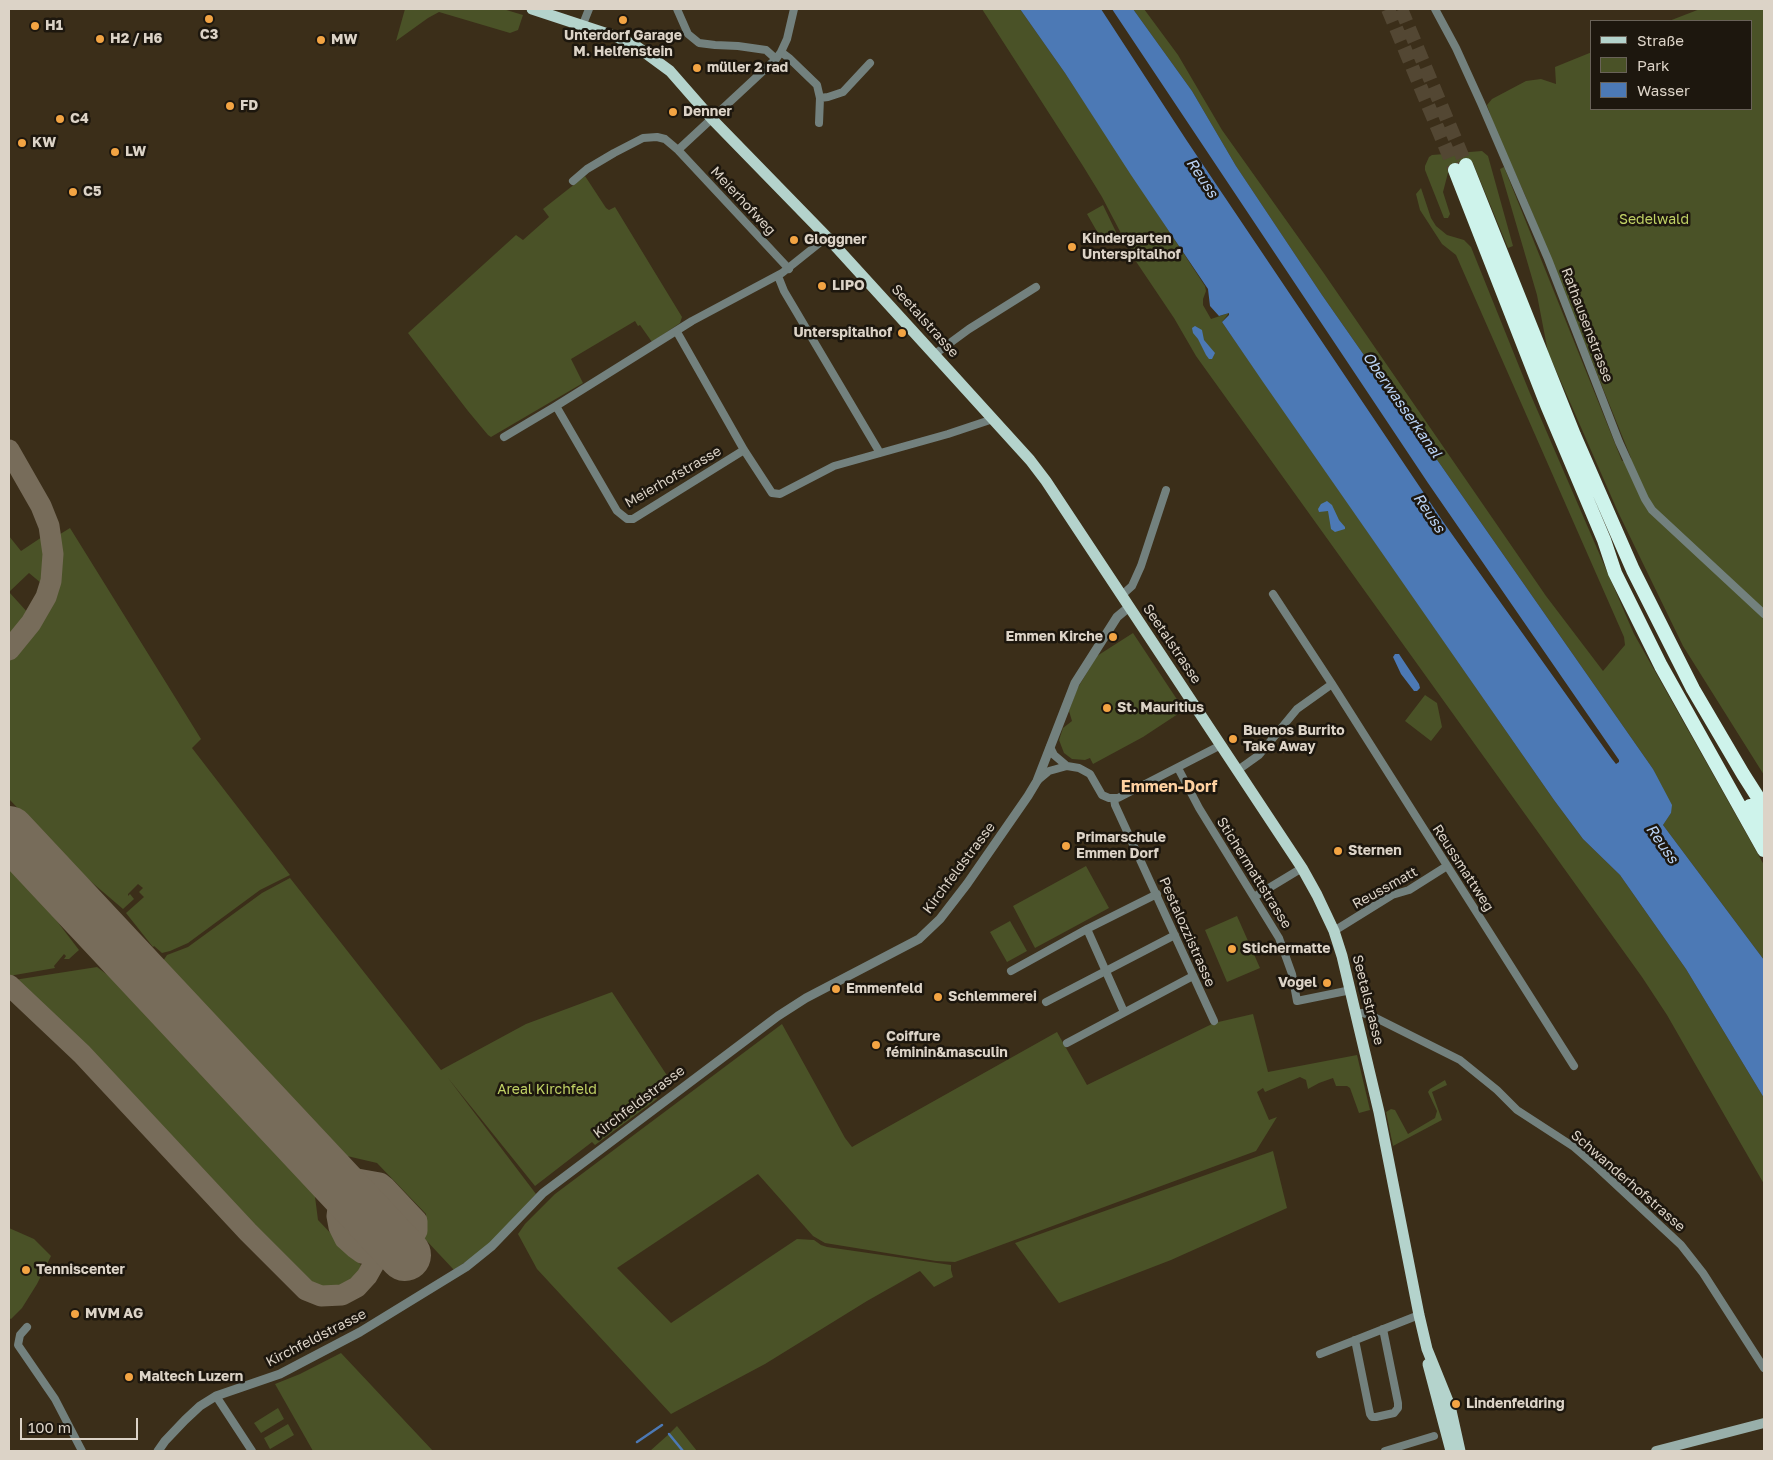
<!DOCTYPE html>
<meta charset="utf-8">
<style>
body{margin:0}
#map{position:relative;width:1773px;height:1460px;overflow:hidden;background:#3b2e19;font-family:"Golos Text",sans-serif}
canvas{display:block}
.frame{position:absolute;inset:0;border:10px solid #dcd3c7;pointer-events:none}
.legend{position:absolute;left:1590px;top:20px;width:162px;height:90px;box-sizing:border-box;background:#1d170e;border:1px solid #696258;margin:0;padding:6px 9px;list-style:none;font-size:15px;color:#dcd3c7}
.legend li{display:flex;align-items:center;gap:10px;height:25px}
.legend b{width:25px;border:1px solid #696258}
.scale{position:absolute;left:20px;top:1418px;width:118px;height:22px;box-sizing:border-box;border:2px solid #dcd3c7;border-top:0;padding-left:6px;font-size:15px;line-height:18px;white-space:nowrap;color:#dcd3c7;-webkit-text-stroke:4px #1d170e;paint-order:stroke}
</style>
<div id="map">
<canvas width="1773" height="1460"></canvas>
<div class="frame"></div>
<ul class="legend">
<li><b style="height:6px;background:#b4d3cc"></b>Straße</li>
<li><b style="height:14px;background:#4a5227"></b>Park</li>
<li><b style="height:14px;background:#4c79b5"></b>Wasser</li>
</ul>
<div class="scale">100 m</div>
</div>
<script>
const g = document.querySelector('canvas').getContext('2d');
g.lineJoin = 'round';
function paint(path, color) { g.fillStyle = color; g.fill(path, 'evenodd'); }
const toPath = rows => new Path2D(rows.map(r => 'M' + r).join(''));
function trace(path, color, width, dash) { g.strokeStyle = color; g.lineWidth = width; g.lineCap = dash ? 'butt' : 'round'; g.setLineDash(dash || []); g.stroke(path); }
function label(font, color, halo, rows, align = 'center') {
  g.font = font + ' "Golos Text",sans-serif'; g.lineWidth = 5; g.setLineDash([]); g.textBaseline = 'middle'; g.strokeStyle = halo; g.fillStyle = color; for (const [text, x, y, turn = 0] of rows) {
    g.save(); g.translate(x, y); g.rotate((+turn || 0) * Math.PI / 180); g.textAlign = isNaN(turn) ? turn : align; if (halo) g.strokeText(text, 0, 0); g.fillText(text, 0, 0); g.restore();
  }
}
paint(toPath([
 [405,9,503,9,523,15,518,30,510,33,439,12,428,18,396,41],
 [982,9,1020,9,1065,73,1205,286,1206,291,1203,299,1203,305,1211,319,1229,313,1222,322,1554,800,1583,839,1620,875,1686,969,1764,1098,1764,1184,1667,1015,1642,977,1196,356,1174,318,1135,260,1102,197,1083,166],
 [1133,9,1144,9,1178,55,1222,130,1323,272,1546,596,1603,671,1625,645,1624,637,1456,255,1442,244,1420,210,1416,194,1421,188,1431,218,1436,226,1447,235,1464,240,1471,247,1529,391,1634,634,1764,865,1764,960,1663,825,1671,813,1653,769,1322,295,1236,166,1192,91],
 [1700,9,1764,9,1764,775,1683,646,1618,512,1548,352,1537,295,1500,169,1504,167,1622,461,1631,458,1525,195,1496,131,1487,105,1492,99,1526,81,1541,79,1556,84,1555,67,1592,52,1592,109,1752,109,1752,21,1669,21],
 [1482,151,1488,156,1513,246,1508,248,1473,163,1472,162,1449,169,1443,192,1450,214,1448,218,1444,218,1425,170,1425,166,1429,157,1432,155],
 [585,176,606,208,609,210,615,207,682,317,680,323,652,342,640,325,638,326,635,321,571,359,583,383,491,437,488,435,468,411,408,333,516,235,523,240,549,217,543,209],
 [1103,205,1117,234,1103,242,1087,214],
 [70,528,201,739,192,748,290,875,260,890,188,943,170,951,162,953,154,946,153,947,126,913,144,897,139,892,143,888,138,884,128,894,128,896,130,894,134,899,123,909,75,868,9,799,9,659,31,638,50,609,61,573,57,536],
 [9,536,21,551,42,537,46,560,44,575,41,583,29,573,9,592,29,614,9,638],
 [1133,633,1184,710,1143,737,1093,764,1090,758,1085,760,1072,759,1064,753,1059,740,1063,728,1072,721,1069,711,1077,689,1097,656],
 [1425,695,1437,703,1442,727,1431,741,1405,721],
 [9,866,40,899,79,950,69,959,64,959,66,956,64,954,54,966,55,968,9,976],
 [1086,866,1109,908,1035,948,1013,906],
 [290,878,441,1070,526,1024,612,992,672,1083,655,1095,657,1099,595,1145,592,1142,535,1186,448,1078,536,1194,492,1241,475,1255,454,1270,424,1238,426,1214,377,1163,347,1156,163,961,167,955,188,947,262,893],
 [1237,916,1260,968,1227,982,1205,930],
 [1010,921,1027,951,1007,962,990,932],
 [97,967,121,985,314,1189,318,1220,361,1265,359,1270,348,1283,336,1289,329,1290,319,1289,306,1283,51,1013,14,980],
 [1253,1014,1268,1072,1357,1055,1370,1110,1359,1113,1350,1088,1347,1086,1336,1086,1333,1078,1319,1083,1308,1089,1306,1080,1300,1077,1265,1092,1263,1088,1257,1092,1269,1120,1277,1117,1256,1151,955,1262,936,1261,825,1243,813,1236,758,1174,617,1268,671,1323,797,1239,814,1240,821,1245,827,1247,951,1265,951,1270,953,1277,934,1287,920,1271,867,1301,765,1364,671,1414,537,1269,518,1234,525,1224,555,1194,782,1024,845,1138,852,1147,1057,1032,1087,1085,1214,1023],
 [1445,1080,1447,1085,1432,1092,1442,1120,1393,1146,1386,1112,1391,1109,1395,1110,1408,1134,1435,1118,1437,1111,1428,1092,1430,1089],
 [1273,1151,1287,1208,1171,1260,1088,1292,1059,1303,1015,1243],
 [9,1228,34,1239,51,1256,37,1284,22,1308,11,1319,9,1318],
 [341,1353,433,1451,313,1451,275,1384,300,1374],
 [278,1408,284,1419,261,1433,254,1423],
 [288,1424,294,1435,270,1449,264,1438],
 [677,1426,697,1451,650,1451,669,1434]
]), '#4a5227');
paint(toPath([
 [1020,9,1101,9,1187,141,1444,523,1612,759,1616,764,1619,762,1619,760,1428,483,1112,9,1133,9,1192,91,1236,166,1322,295,1653,769,1672,805,1671,813,1663,825,1764,960,1764,1098,1686,969,1620,875,1583,839,1554,800,1263,382,1222,322,1229,315,1229,313,1219,316,1210,306,1208,289,1131,175,1065,73],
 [1195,326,1202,330,1204,340,1215,353,1212,359,1209,359,1206,355,1198,339,1193,333,1192,328],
 [1327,501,1332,505,1339,520,1345,527,1345,529,1335,532,1331,529,1328,511,1319,512,1318,509,1321,504],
 [1395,654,1399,654,1419,684,1420,688,1417,691,1414,691,1401,674,1393,657]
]), '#4c79b5');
trace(toPath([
 [669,1434,683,1451],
 [637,1442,662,1425]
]), '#4c79b5', 2.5);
trace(toPath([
 [9,450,41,506,49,526,53,554,51,581,46,597,31,623,9,650],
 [9,985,82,1054,248,1232,306,1290,321,1296,342,1295,357,1287,367,1276,376,1260,377,1240,375,1231,365,1211],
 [326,1171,335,1175,380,1183,385,1187,417,1221,417,1231,408,1244,395,1253,382,1256,362,1253,355,1248,345,1239,339,1227,337,1216,340,1192,336,1181]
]), '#776c5a', 21);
trace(toPath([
 [9,832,405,1255]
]), '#776c5a', 52);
trace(toPath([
 [1388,9,1455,170],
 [1401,9,1466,165]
]), '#534733', 14, [14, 7]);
trace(toPath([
 [677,9,688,34,699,43,715,45,738,46,766,50,776,59],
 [1435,9,1456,48,1481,103,1548,259,1619,442,1645,499,1652,510,1764,614],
 [583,24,589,9],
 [781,52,789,58,817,85,820,98,819,123],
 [820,98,828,97,843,92,870,63],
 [678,150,789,269],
 [573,181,587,169,614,153,643,138,657,137,665,139,678,150,776,59,781,52,787,39,794,9],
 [778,276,784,291,880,453],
 [677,332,744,450,772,493,780,494,834,466,948,434,993,419],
 [935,354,969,329,1036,287],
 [504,437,556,406],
 [744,450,633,519,627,519,617,511,556,406,692,321,782,273,827,237],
 [1273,594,1332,684,1574,1066],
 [1122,595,1132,586,1141,566,1166,490],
 [1050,747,1054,755,1067,766],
 [1178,768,1199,808,1279,938,1292,974,1297,1001,1351,990],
 [1238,770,1259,755,1297,709,1332,684],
 [1037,781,1049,771,1067,766,1079,768,1090,774,1102,795,1109,798,1118,798,1221,745],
 [1114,799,1115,805,1214,1021],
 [1254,897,1302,868],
 [1087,929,1124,1012],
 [1334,931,1392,895,1409,890,1447,866],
 [1011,971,1087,929,1157,894],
 [1046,1002,1175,935],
 [1357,1013,1363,1013,1374,1017,1460,1060,1497,1090,1517,1110,1574,1147,1596,1166,1681,1245,1703,1273,1764,1368],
 [1067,1043,1193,976],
 [27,1327,20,1335,18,1345,55,1399,82,1451],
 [1355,1340,1370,1414,1372,1417,1376,1417,1394,1413,1398,1408,1398,1403,1383,1329],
 [1320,1354,1419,1315],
 [216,1396,252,1451],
 [1385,1451,1434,1436]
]), '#73817e', 8);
trace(toPath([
 [158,1451,165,1441,185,1420,200,1406,216,1396,280,1374,299,1364,360,1332,466,1267,492,1246,543,1193,778,1016,806,998,919,939,940,919,967,884,1028,796,1037,781,1075,683,1117,617,1129,607]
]), '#73817e', 9);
trace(toPath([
 [1656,1451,1764,1423]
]), '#98afaa', 10);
trace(toPath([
 [532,9,617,37,636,46,670,71,712,119,827,237,951,373,1030,460,1046,481,1302,868,1317,895,1334,931,1342,956,1379,1112,1419,1315,1427,1349,1450,1406,1460,1451],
 [1428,1364,1451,1451]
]), '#b4d3cc', 11);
trace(toPath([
 [1466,165,1574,435,1633,570,1693,689,1743,774,1764,807],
 [1455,170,1547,405,1604,540,1615,573,1661,666,1764,850],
 [1750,806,1764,828]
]), '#cef3eb', 14);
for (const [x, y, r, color] of [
 [209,19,5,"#f3a443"],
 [623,20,5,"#f3a443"],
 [35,26,5,"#f3a443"],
 [100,39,5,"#f3a443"],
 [321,40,5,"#f3a443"],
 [697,68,5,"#f3a443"],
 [230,106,5,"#f3a443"],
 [673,112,5,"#f3a443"],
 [60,119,5,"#f3a443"],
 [22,143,5,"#f3a443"],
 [115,152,5,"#f3a443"],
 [73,192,5,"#f3a443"],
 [794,240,5,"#f3a443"],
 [1072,247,5,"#f3a443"],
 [822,286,5,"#f3a443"],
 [902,333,5,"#f3a443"],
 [1113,637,5,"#f3a443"],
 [1107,708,5,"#f3a443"],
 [1233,739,5,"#f3a443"],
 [1066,846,5,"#f3a443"],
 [1338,851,5,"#f3a443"],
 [1232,949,5,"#f3a443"],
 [1327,983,5,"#f3a443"],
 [836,989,5,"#f3a443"],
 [938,997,5,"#f3a443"],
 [876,1045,5,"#f3a443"],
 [26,1270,5,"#f3a443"],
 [75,1314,5,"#f3a443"],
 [129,1377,5,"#f3a443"],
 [1456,1404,5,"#f3a443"]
]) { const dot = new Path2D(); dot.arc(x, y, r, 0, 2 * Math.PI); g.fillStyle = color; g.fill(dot); trace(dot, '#1d170e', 2); }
label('bold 14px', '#dcd3c7', '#1d170e', [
 ["H1",45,26],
 ["C3",209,35,"center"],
 ["Unterdorf Garage",623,36,"center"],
 ["M. Helfenstein",623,52,"center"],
 ["H2 / H6",110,39],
 ["MW",331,40],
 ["müller 2 rad",707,68],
 ["FD",240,106],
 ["Denner",683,112],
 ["C4",70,119],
 ["KW",32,143],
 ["LW",125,152],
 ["C5",83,192],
 ["Kindergarten",1082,239],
 ["Unterspitalhof",1082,255],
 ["Gloggner",804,240],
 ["LIPO",832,286],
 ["Unterspitalhof",892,333,"right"],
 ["Emmen Kirche",1103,637,"right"],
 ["St. Mauritius",1117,708],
 ["Buenos Burrito",1243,731],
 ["Take Away",1243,747],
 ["Primarschule",1076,838],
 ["Emmen Dorf",1076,854],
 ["Sternen",1348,851],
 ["Stichermatte",1242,949],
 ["Vogel",1317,983,"right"],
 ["Emmenfeld",846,989],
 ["Schlemmerei",948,997],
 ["Coiffure",886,1037],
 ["féminin&masculin",886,1053],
 ["Tenniscenter",36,1270],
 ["MVM AG",85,1314],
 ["Maltech Luzern",139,1377],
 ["Lindenfeldring",1466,1404]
], 'left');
label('14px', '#dcd3c7', '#1d170e', [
 ["Meierhofweg",743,201,47],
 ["Seetalstrasse",925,321,48],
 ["Rathausenstrasse",1587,325,69],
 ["Meierhofstrasse",673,477,-30],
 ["Seetalstrasse",1172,644,56],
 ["Kirchfeldstrasse",959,868,-53],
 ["Reussmattweg",1463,868,57],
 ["Stichermattstrasse",1254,873,58],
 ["Reussmatt",1385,888,-29],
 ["Pestalozzistrasse",1187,932,66],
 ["Seetalstrasse",1368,1000,76],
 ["Kirchfeldstrasse",639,1102,-37],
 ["Schwanderhofstrasse",1628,1181,41],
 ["Kirchfeldstrasse",316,1338,-27]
]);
label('14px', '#c1d265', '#1d170e', [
 ["Sedelwald",1654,220],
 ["Areal Kirchfeld",547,1090]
]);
label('italic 15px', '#bad3f5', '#1d170e', [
 ["Reuss",1202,178,56],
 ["Oberwasserkanal",1402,405,55],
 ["Reuss",1429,513,56],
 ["Reuss",1662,844,55]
]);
label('bold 16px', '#fed1a1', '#1d170e', [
 ["Emmen-Dorf",1169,787]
]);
</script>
